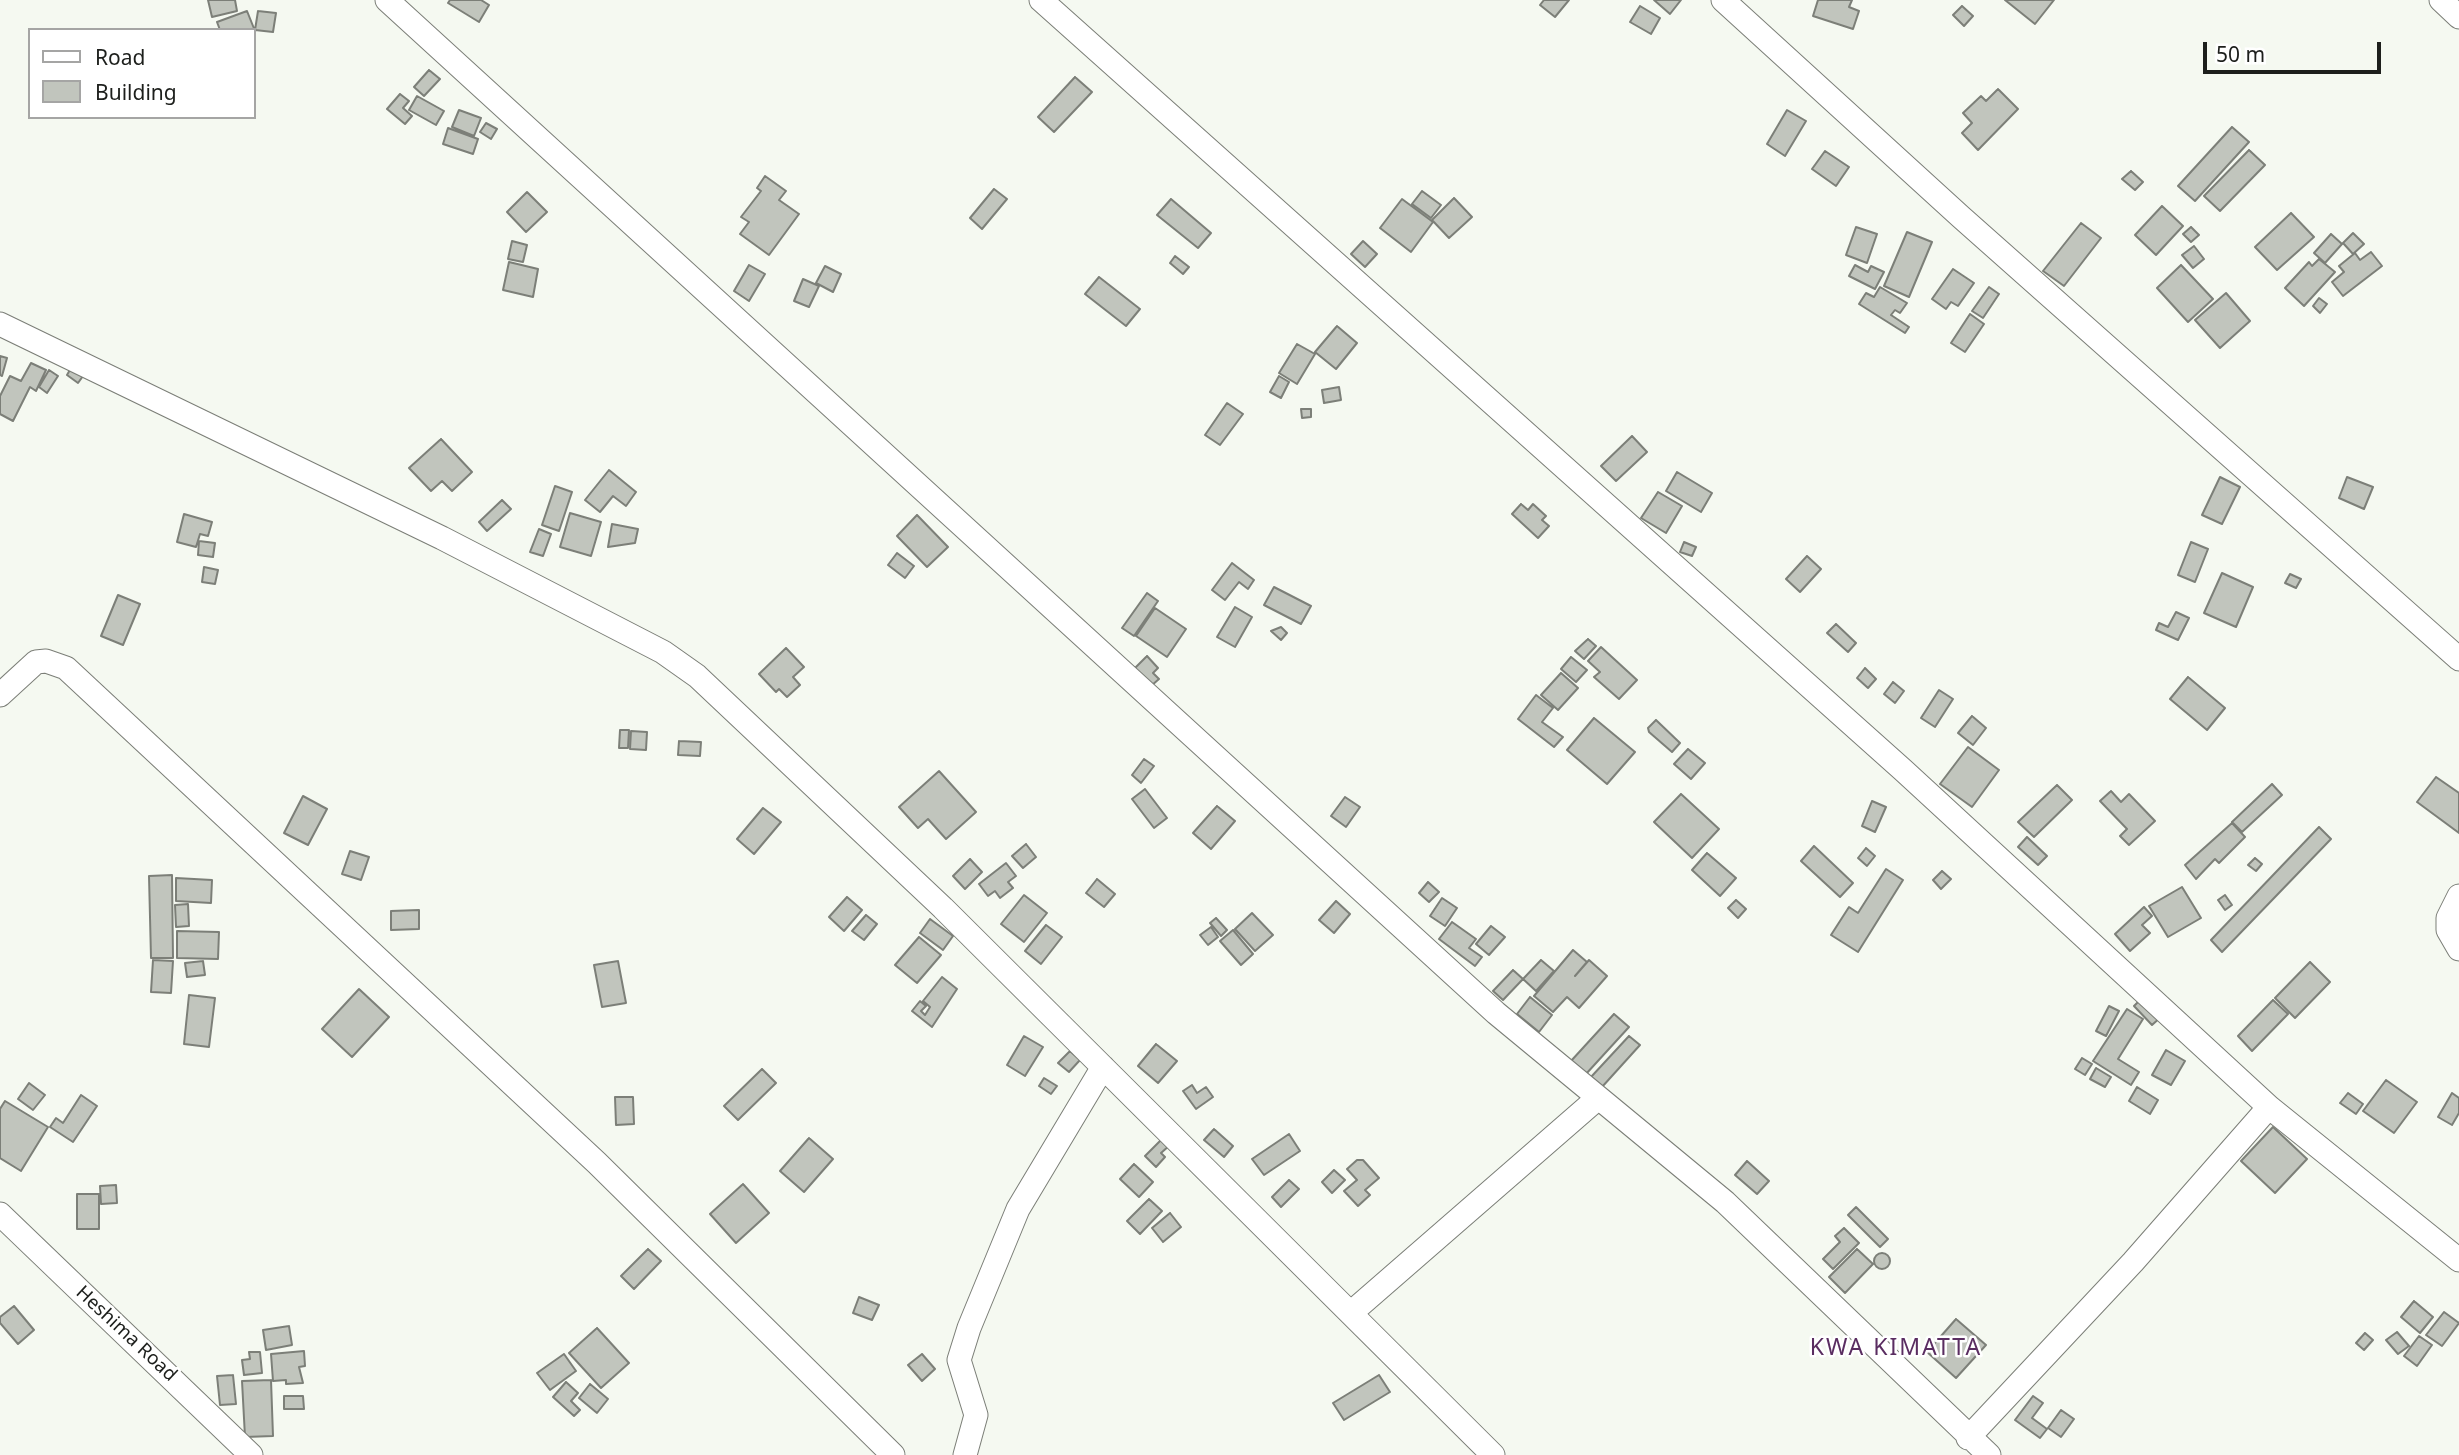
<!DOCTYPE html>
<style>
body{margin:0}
#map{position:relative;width:2459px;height:1455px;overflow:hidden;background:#f5f9f1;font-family:"Noto Sans",sans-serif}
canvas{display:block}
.legend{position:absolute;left:28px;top:28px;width:228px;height:91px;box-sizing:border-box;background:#fff;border:2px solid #a5a5a4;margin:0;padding:9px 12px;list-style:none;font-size:21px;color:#1d1f1c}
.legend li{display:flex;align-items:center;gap:14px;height:35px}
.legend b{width:35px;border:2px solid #a5a5a4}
.scale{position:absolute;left:2203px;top:42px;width:178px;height:32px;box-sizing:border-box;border:4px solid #1d1f1c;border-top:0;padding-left:9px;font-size:21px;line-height:24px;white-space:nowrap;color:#1d1f1c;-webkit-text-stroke:5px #fff;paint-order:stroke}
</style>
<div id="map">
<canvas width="2459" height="1455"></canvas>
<ul class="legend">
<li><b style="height:9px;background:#fff"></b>Road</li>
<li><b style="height:19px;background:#c1c5bd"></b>Building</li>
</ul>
<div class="scale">50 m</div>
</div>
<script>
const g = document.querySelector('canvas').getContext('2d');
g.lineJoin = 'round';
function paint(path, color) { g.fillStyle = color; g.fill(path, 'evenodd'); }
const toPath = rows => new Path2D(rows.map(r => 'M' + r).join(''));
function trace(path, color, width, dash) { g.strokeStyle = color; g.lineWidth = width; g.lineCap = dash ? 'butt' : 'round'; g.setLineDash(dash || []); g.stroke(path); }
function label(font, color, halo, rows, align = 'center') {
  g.font = font + ' "Noto Sans",sans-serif'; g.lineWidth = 5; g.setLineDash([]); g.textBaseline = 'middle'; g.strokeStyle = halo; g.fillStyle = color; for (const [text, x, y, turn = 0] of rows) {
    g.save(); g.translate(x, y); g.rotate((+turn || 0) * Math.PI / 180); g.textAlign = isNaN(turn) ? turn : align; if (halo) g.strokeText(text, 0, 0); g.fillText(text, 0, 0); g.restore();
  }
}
const building = toPath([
 [208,0,235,0,237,11,212,17,208,0],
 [450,0,481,0,489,5,479,22,448,3,450,0],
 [1544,0,1569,0,1555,17,1540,5,1544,0],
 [1654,0,1681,0,1670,14,1654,0],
 [1818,0,1852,0,1849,7,1859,11,1853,29,1813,16,1818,0],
 [2005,0,2054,0,2035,24,2005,0],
 [1640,6,1660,18,1651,34,1630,22,1640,6],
 [1962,6,1973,16,1964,26,1953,15,1962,6],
 [247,11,255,31,220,30,217,22,247,11],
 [258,11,276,13,273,32,255,30,258,11],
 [429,70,440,79,424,96,414,87,429,70],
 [1075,77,1092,92,1054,132,1038,117,1075,77],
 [1998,89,2018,109,1978,150,1962,133,1972,123,1963,113,1981,96,1986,101,1998,89],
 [400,94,409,101,403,108,412,116,405,124,387,109,400,94],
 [417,96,444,111,436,125,409,110,417,96],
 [459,110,481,118,474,136,452,127,459,110],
 [1787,110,1806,121,1785,156,1767,144,1787,110],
 [486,123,497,129,491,139,480,132,486,123],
 [2232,127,2249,142,2195,201,2178,186,2232,127],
 [448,128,478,139,473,154,443,144,448,128],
 [2249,150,2265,165,2220,211,2204,196,2249,150],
 [1825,151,1849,167,1836,186,1812,169,1825,151],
 [2131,171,2143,182,2135,190,2122,179,2131,171],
 [765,176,786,191,779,200,799,214,769,255,740,234,749,222,741,217,761,191,757,188,765,176],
 [994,189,1007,199,982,229,970,218,994,189],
 [1422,191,1441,205,1431,218,1412,204,1422,191],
 [527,192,547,212,526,232,507,212,527,192],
 [1454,198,1472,217,1449,238,1432,220,1454,198],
 [1171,199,1211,233,1198,248,1157,215,1171,199],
 [1402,199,1433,222,1411,252,1380,228,1402,199],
 [2162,206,2183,226,2156,255,2135,235,2162,206],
 [2291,213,2314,237,2277,270,2255,247,2291,213],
 [2081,223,2101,238,2064,286,2043,271,2081,223],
 [1856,227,1877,234,1867,263,1846,255,1856,227],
 [2191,227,2199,235,2191,242,2183,234,2191,227],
 [1907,232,1932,242,1909,297,1884,286,1907,232],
 [2353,233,2364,244,2353,254,2343,243,2353,233],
 [2331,234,2342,244,2325,263,2314,253,2331,234],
 [512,241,527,245,523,262,508,259,512,241],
 [1363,241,1377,254,1365,267,1351,254,1363,241],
 [2194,246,2204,259,2193,268,2182,255,2194,246],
 [2371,252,2382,266,2343,296,2332,282,2344,272,2339,266,2355,253,2360,260,2371,252],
 [1175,256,1189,267,1183,274,1170,263,1175,256],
 [2319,259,2335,272,2304,306,2285,288,2309,262,2312,266,2319,259],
 [509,262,538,269,533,297,503,290,509,262],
 [749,265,765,274,749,301,734,291,749,265],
 [1855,265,1868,272,1871,266,1884,272,1875,289,1849,276,1855,265],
 [2181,265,2213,299,2188,322,2157,288,2181,265],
 [825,266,841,274,833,292,816,283,825,266],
 [1953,269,1974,283,1958,306,1951,302,1946,309,1932,299,1953,269],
 [1099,277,1140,309,1126,326,1085,294,1099,277],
 [803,279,819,286,809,307,794,301,803,279],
 [1880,287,1907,303,1900,313,1895,310,1891,315,1909,327,1905,333,1859,304,1866,293,1874,297,1880,287],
 [1989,287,1999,294,1983,318,1972,311,1989,287],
 [2226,293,2250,321,2220,348,2195,320,2226,293],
 [2319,298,2327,304,2320,313,2313,306,2319,298],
 [1970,314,1984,324,1965,352,1951,343,1970,314],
 [1337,326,1357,343,1336,369,1315,352,1337,326],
 [1297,344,1315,354,1297,384,1279,373,1297,344],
 [0,356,7,358,2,376,0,375,0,356],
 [31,363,46,370,36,391,30,387,13,421,0,414,0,396,10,376,21,381,31,363],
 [71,368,83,376,78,383,67,375,71,368],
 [49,370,58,376,47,393,39,387,49,370],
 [1279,376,1289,382,1281,398,1270,392,1279,376],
 [1339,387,1341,400,1324,403,1322,390,1339,387],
 [1227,403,1243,414,1220,445,1205,435,1227,403],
 [1301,409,1311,409,1311,417,1302,418,1301,409],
 [1632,436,1647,452,1616,481,1601,466,1632,436],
 [441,439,472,472,452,491,442,481,431,491,409,468,441,439],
 [609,470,636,492,626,506,613,496,600,512,585,500,609,470],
 [1677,472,1712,493,1701,512,1666,491,1677,472],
 [2220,477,2240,487,2222,524,2202,515,2220,477],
 [2347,477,2373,487,2364,509,2339,498,2347,477],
 [555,486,572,492,559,531,542,525,555,486],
 [1658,492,1682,506,1666,533,1641,518,1658,492],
 [502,500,511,509,487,531,479,522,502,500],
 [1521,504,1528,510,1533,504,1546,516,1542,520,1549,526,1538,538,1512,514,1521,504],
 [570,513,601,522,591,556,560,547,570,513],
 [184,514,212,522,208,536,200,534,196,547,177,542,184,514],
 [917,515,948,547,927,567,897,536,917,515],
 [612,524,638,529,635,543,608,547,612,524],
 [539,529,551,534,543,556,530,552,539,529],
 [199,541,215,543,213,557,198,555,199,541],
 [1684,542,1696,547,1692,556,1680,552,1684,542],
 [2191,542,2208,549,2195,582,2178,575,2191,542],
 [897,553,914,566,905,578,888,565,897,553],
 [1807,556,1821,569,1800,592,1786,579,1807,556],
 [1232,563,1254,580,1248,589,1239,582,1225,600,1212,590,1232,563],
 [204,567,218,570,215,584,202,582,204,567],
 [2222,573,2253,587,2236,627,2204,613,2222,573],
 [2290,574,2301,579,2296,588,2285,583,2290,574],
 [1274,587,1311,606,1301,624,1264,605,1274,587],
 [1147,593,1158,601,1134,636,1122,628,1147,593],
 [118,595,140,604,123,645,101,636,118,595],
 [1235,607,1252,617,1235,647,1217,637,1235,607],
 [1155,608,1186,629,1167,657,1136,636,1155,608],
 [2176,612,2189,618,2178,640,2156,630,2159,623,2168,627,2176,612],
 [1836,624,1856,643,1848,652,1827,633,1836,624],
 [1281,627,1287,633,1281,640,1271,631,1281,627],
 [1588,639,1596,646,1584,659,1575,651,1588,639],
 [1601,647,1637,680,1619,699,1594,677,1600,672,1588,661,1601,647],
 [786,648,804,667,793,677,800,685,787,697,779,689,776,692,759,674,786,648],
 [1147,656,1158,668,1153,673,1159,679,1151,686,1134,669,1147,656],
 [1571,657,1587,670,1576,682,1561,669,1571,657],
 [1865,668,1876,679,1868,688,1857,678,1865,668],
 [1561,673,1578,688,1558,710,1541,695,1561,673],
 [2188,677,2225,708,2207,730,2170,699,2188,677],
 [1893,682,1904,691,1895,703,1884,694,1893,682],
 [1939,690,1953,699,1935,727,1921,718,1939,690],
 [1536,695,1553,708,1542,722,1563,737,1554,747,1518,719,1536,695],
 [1972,716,1986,728,1973,745,1958,733,1972,716],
 [1594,718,1635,752,1607,784,1567,750,1594,718],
 [1656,720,1680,743,1672,752,1649,732,1648,728,1656,720],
 [620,730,629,730,628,748,619,748,620,730],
 [631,731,647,732,646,750,630,749,631,731],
 [679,741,701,742,700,756,678,755,679,741],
 [1968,747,1999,770,1972,807,1940,784,1968,747],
 [1688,749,1705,763,1691,779,1674,764,1688,749],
 [1144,759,1154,766,1141,783,1132,775,1144,759],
 [939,771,976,812,946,839,928,819,918,828,899,807,939,771],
 [2436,777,2459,793,2459,833,2417,802,2436,777],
 [2272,784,2282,795,2242,832,2232,822,2272,784],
 [2057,785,2072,800,2034,837,2018,822,2057,785],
 [1145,789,1167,818,1154,828,1132,799,1145,789],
 [2111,791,2121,802,2129,794,2155,821,2129,845,2120,836,2127,829,2100,801,2111,791],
 [1681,794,1719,829,1692,858,1654,822,1681,794],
 [303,796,327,809,308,845,284,833,303,796],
 [1345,797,1360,807,1346,827,1331,816,1345,797],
 [1872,801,1886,807,1875,832,1862,826,1872,801],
 [1217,806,1235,821,1211,849,1193,833,1217,806],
 [763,808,781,822,754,854,737,839,763,808],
 [2232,823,2245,837,2219,863,2215,859,2196,879,2185,865,2232,823],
 [2319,827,2331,839,2222,952,2211,940,2319,827],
 [2027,837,2047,856,2038,865,2018,847,2027,837],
 [1026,844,1036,857,1023,868,1012,856,1026,844],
 [1814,846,1853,883,1840,897,1801,861,1814,846],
 [1866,848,1875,856,1867,866,1858,858,1866,848],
 [350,851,369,857,361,880,342,874,350,851],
 [1707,853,1736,878,1720,896,1692,870,1707,853],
 [2255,858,2262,864,2256,871,2248,865,2255,858],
 [970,859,982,872,965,889,953,876,970,859],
 [1006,863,1016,876,1008,882,1013,888,1000,898,995,891,988,896,979,884,1006,863],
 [1886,869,1903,880,1858,952,1831,935,1849,907,1858,913,1886,869],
 [1942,871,1951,879,1941,889,1933,880,1942,871],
 [172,875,173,958,151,958,149,876,172,875],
 [176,878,212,880,211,903,176,901,176,878],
 [1097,879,1115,894,1104,907,1086,893,1097,879],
 [1428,882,1439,892,1429,902,1419,893,1428,882],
 [2182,887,2201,918,2168,937,2149,906,2182,887],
 [1024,895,1047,913,1024,942,1001,924,1024,895],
 [2225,895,2232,905,2225,910,2218,900,2225,895],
 [847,897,862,910,844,931,829,917,847,897],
 [1442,898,1457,908,1445,926,1430,916,1442,898],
 [1736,900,1746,909,1738,918,1728,908,1736,900],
 [1336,901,1350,914,1334,933,1319,920,1336,901],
 [188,904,189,926,176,927,175,905,188,904],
 [2144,907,2152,916,2142,925,2150,933,2130,951,2115,934,2144,907],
 [419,910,419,929,391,930,391,911,419,910],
 [1252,913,1273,935,1255,951,1235,929,1252,913],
 [866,915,877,924,864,940,852,931,866,915],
 [1216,918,1227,930,1221,936,1210,923,1216,918],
 [930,919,953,936,943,950,920,933,930,919],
 [1452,922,1476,939,1469,948,1482,957,1475,966,1439,939,1452,922],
 [1046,925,1062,937,1041,964,1025,951,1046,925],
 [1491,926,1505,937,1489,955,1476,944,1491,926],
 [1211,927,1218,937,1208,945,1200,935,1211,927],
 [1233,930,1253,954,1241,965,1220,941,1233,930],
 [177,931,219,932,218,959,177,958,177,931],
 [919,937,941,955,917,983,895,965,919,937],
 [1573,950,1587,962,1575,976,1589,960,1607,976,1579,1008,1567,997,1553,1012,1534,996,1573,950],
 [153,960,173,961,171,993,151,992,153,960],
 [1541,960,1554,971,1536,991,1523,979,1541,960],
 [203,961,205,975,187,977,185,963,203,961],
 [618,961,626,1003,602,1007,594,965,618,961],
 [2310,962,2330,982,2295,1018,2275,998,2310,962],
 [1513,970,1523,979,1503,1000,1493,991,1513,970],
 [942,977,957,989,932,1027,912,1011,920,1001,926,1006,921,1011,925,1015,930,1007,923,1001,942,977],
 [359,989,389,1017,352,1057,322,1029,359,989],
 [189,995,215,998,209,1047,184,1044,189,995],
 [1530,997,1552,1015,1539,1032,1517,1014,1530,997],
 [2143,997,2162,1016,2152,1025,2134,1006,2143,997],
 [2273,1000,2288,1014,2252,1051,2238,1036,2273,1000],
 [2109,1006,2119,1011,2106,1036,2096,1031,2109,1006],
 [2127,1009,2143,1019,2118,1059,2139,1072,2131,1085,2093,1061,2127,1009],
 [1614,1014,1629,1027,1586,1074,1571,1061,1614,1014],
 [1024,1036,1043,1047,1025,1076,1007,1065,1024,1036],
 [1629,1036,1640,1045,1602,1087,1591,1077,1629,1036],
 [1156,1044,1177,1061,1158,1083,1138,1066,1156,1044],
 [2166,1050,2185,1061,2171,1085,2152,1075,2166,1050],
 [1070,1051,1080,1060,1069,1072,1058,1063,1070,1051],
 [2082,1058,2092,1064,2085,1075,2075,1069,2082,1058],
 [2096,1068,2111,1077,2105,1087,2090,1079,2096,1068],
 [762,1069,776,1083,738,1120,724,1106,762,1069],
 [1044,1078,1057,1086,1051,1094,1039,1086,1044,1078],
 [2386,1080,2417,1102,2394,1133,2363,1111,2386,1080],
 [29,1083,45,1095,33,1110,18,1099,29,1083],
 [1192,1085,1197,1093,1206,1087,1213,1097,1196,1109,1183,1091,1192,1085],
 [2137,1087,2158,1100,2150,1114,2129,1101,2137,1087],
 [2348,1093,2363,1104,2356,1114,2340,1103,2348,1093],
 [2452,1093,2459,1098,2459,1113,2452,1125,2438,1117,2452,1093],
 [81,1095,97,1106,73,1142,50,1127,56,1118,63,1123,81,1095],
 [615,1097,633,1097,634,1124,616,1125,615,1097],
 [5,1101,48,1127,21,1171,0,1158,0,1109,5,1101],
 [2273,1127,2307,1159,2275,1193,2241,1161,2273,1127],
 [1214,1129,1233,1146,1224,1157,1204,1140,1214,1129],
 [1289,1134,1300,1151,1264,1175,1252,1159,1289,1134],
 [809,1138,833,1159,804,1192,780,1171,809,1138],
 [1163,1138,1170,1145,1161,1153,1165,1157,1156,1167,1145,1156,1163,1138],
 [1357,1160,1363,1160,1379,1178,1365,1190,1370,1195,1358,1206,1344,1191,1357,1180,1347,1169,1357,1160],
 [1747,1161,1769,1181,1757,1194,1735,1175,1747,1161],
 [1134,1164,1153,1182,1139,1197,1120,1179,1134,1164],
 [1334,1170,1345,1180,1332,1193,1322,1182,1334,1170],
 [1289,1180,1299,1189,1281,1207,1272,1197,1289,1180],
 [743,1184,769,1213,736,1243,710,1214,743,1184],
 [116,1185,117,1203,101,1204,100,1186,116,1185],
 [77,1194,99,1194,99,1229,77,1229,77,1194],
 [1149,1199,1162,1211,1140,1234,1127,1221,1149,1199],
 [1856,1207,1888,1239,1880,1247,1848,1215,1856,1207],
 [1170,1213,1181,1227,1163,1242,1152,1228,1170,1213],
 [1844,1228,1859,1243,1833,1269,1823,1259,1840,1242,1835,1236,1844,1228],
 [648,1249,661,1261,634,1289,621,1276,648,1249],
 [1857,1249,1873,1264,1845,1293,1829,1277,1857,1249],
 '1874 1261a8 8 0 1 1 16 0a8 8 0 1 1-16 0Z',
 [859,1297,879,1305,872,1320,853,1313,859,1297],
 [2414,1301,2433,1317,2420,1333,2401,1317,2414,1301],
 [14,1306,34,1330,18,1344,0,1323,0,1317,14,1306],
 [2444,1312,2459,1323,2442,1346,2426,1335,2444,1312],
 [1956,1319,1986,1345,1956,1378,1927,1352,1956,1319],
 [289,1326,292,1345,266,1350,263,1330,289,1326],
 [597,1328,629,1363,601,1388,569,1353,597,1328],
 [2397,1332,2409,1346,2398,1354,2386,1340,2397,1332],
 [2365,1333,2373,1340,2364,1350,2356,1343,2365,1333],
 [2419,1336,2432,1345,2417,1366,2404,1356,2419,1336],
 [304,1351,305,1366,299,1367,303,1383,286,1384,286,1380,273,1381,271,1354,304,1351],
 [249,1352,260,1352,262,1373,244,1375,242,1360,250,1359,249,1352],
 [564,1354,576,1371,550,1390,537,1373,564,1354],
 [922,1354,935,1369,922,1381,908,1365,922,1354],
 [233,1375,236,1404,220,1405,217,1376,233,1375],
 [1379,1375,1390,1392,1344,1420,1333,1403,1379,1375],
 [271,1380,273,1436,245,1437,242,1381,271,1380],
 [566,1382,578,1393,571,1401,580,1410,574,1416,553,1397,566,1382],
 [590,1384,608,1399,597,1413,579,1398,590,1384],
 [284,1396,303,1396,304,1409,284,1409,284,1396],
 [2033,1396,2043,1403,2032,1418,2047,1429,2040,1438,2015,1420,2033,1396],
 [2061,1410,2074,1419,2061,1437,2048,1428,2061,1410]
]);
paint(building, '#c1c5bd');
trace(building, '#7c7f78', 2);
const minor = toPath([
 [387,0,1496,1013,1725,1202,1989,1455],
 [1041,0,1903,770,2269,1107,2459,1260],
 [1723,0,1961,217,2459,659],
 [2441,0,2459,17],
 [0,324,442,538,663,652,697,676,943,908,1493,1455],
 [0,695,36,662,46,661,66,668,597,1163,893,1455],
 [2459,896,2448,918,2448,930,2459,949],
 [0,1214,251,1455],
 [1352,1312,1598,1098],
 [1968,1438,2133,1262,2269,1107],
 [965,1455,976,1415,959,1360,969,1328,1018,1209,1103,1067]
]);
trace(minor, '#7b7e77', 25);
trace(minor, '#fff', 23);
label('19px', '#1d1f1c', '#fff', [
 ["Heshima Road",126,1334,43]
]);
g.letterSpacing = '2px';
label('23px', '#5a2d61', '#fff', [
 ["KWA KIMATTA",1896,1348]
]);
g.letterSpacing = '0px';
</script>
